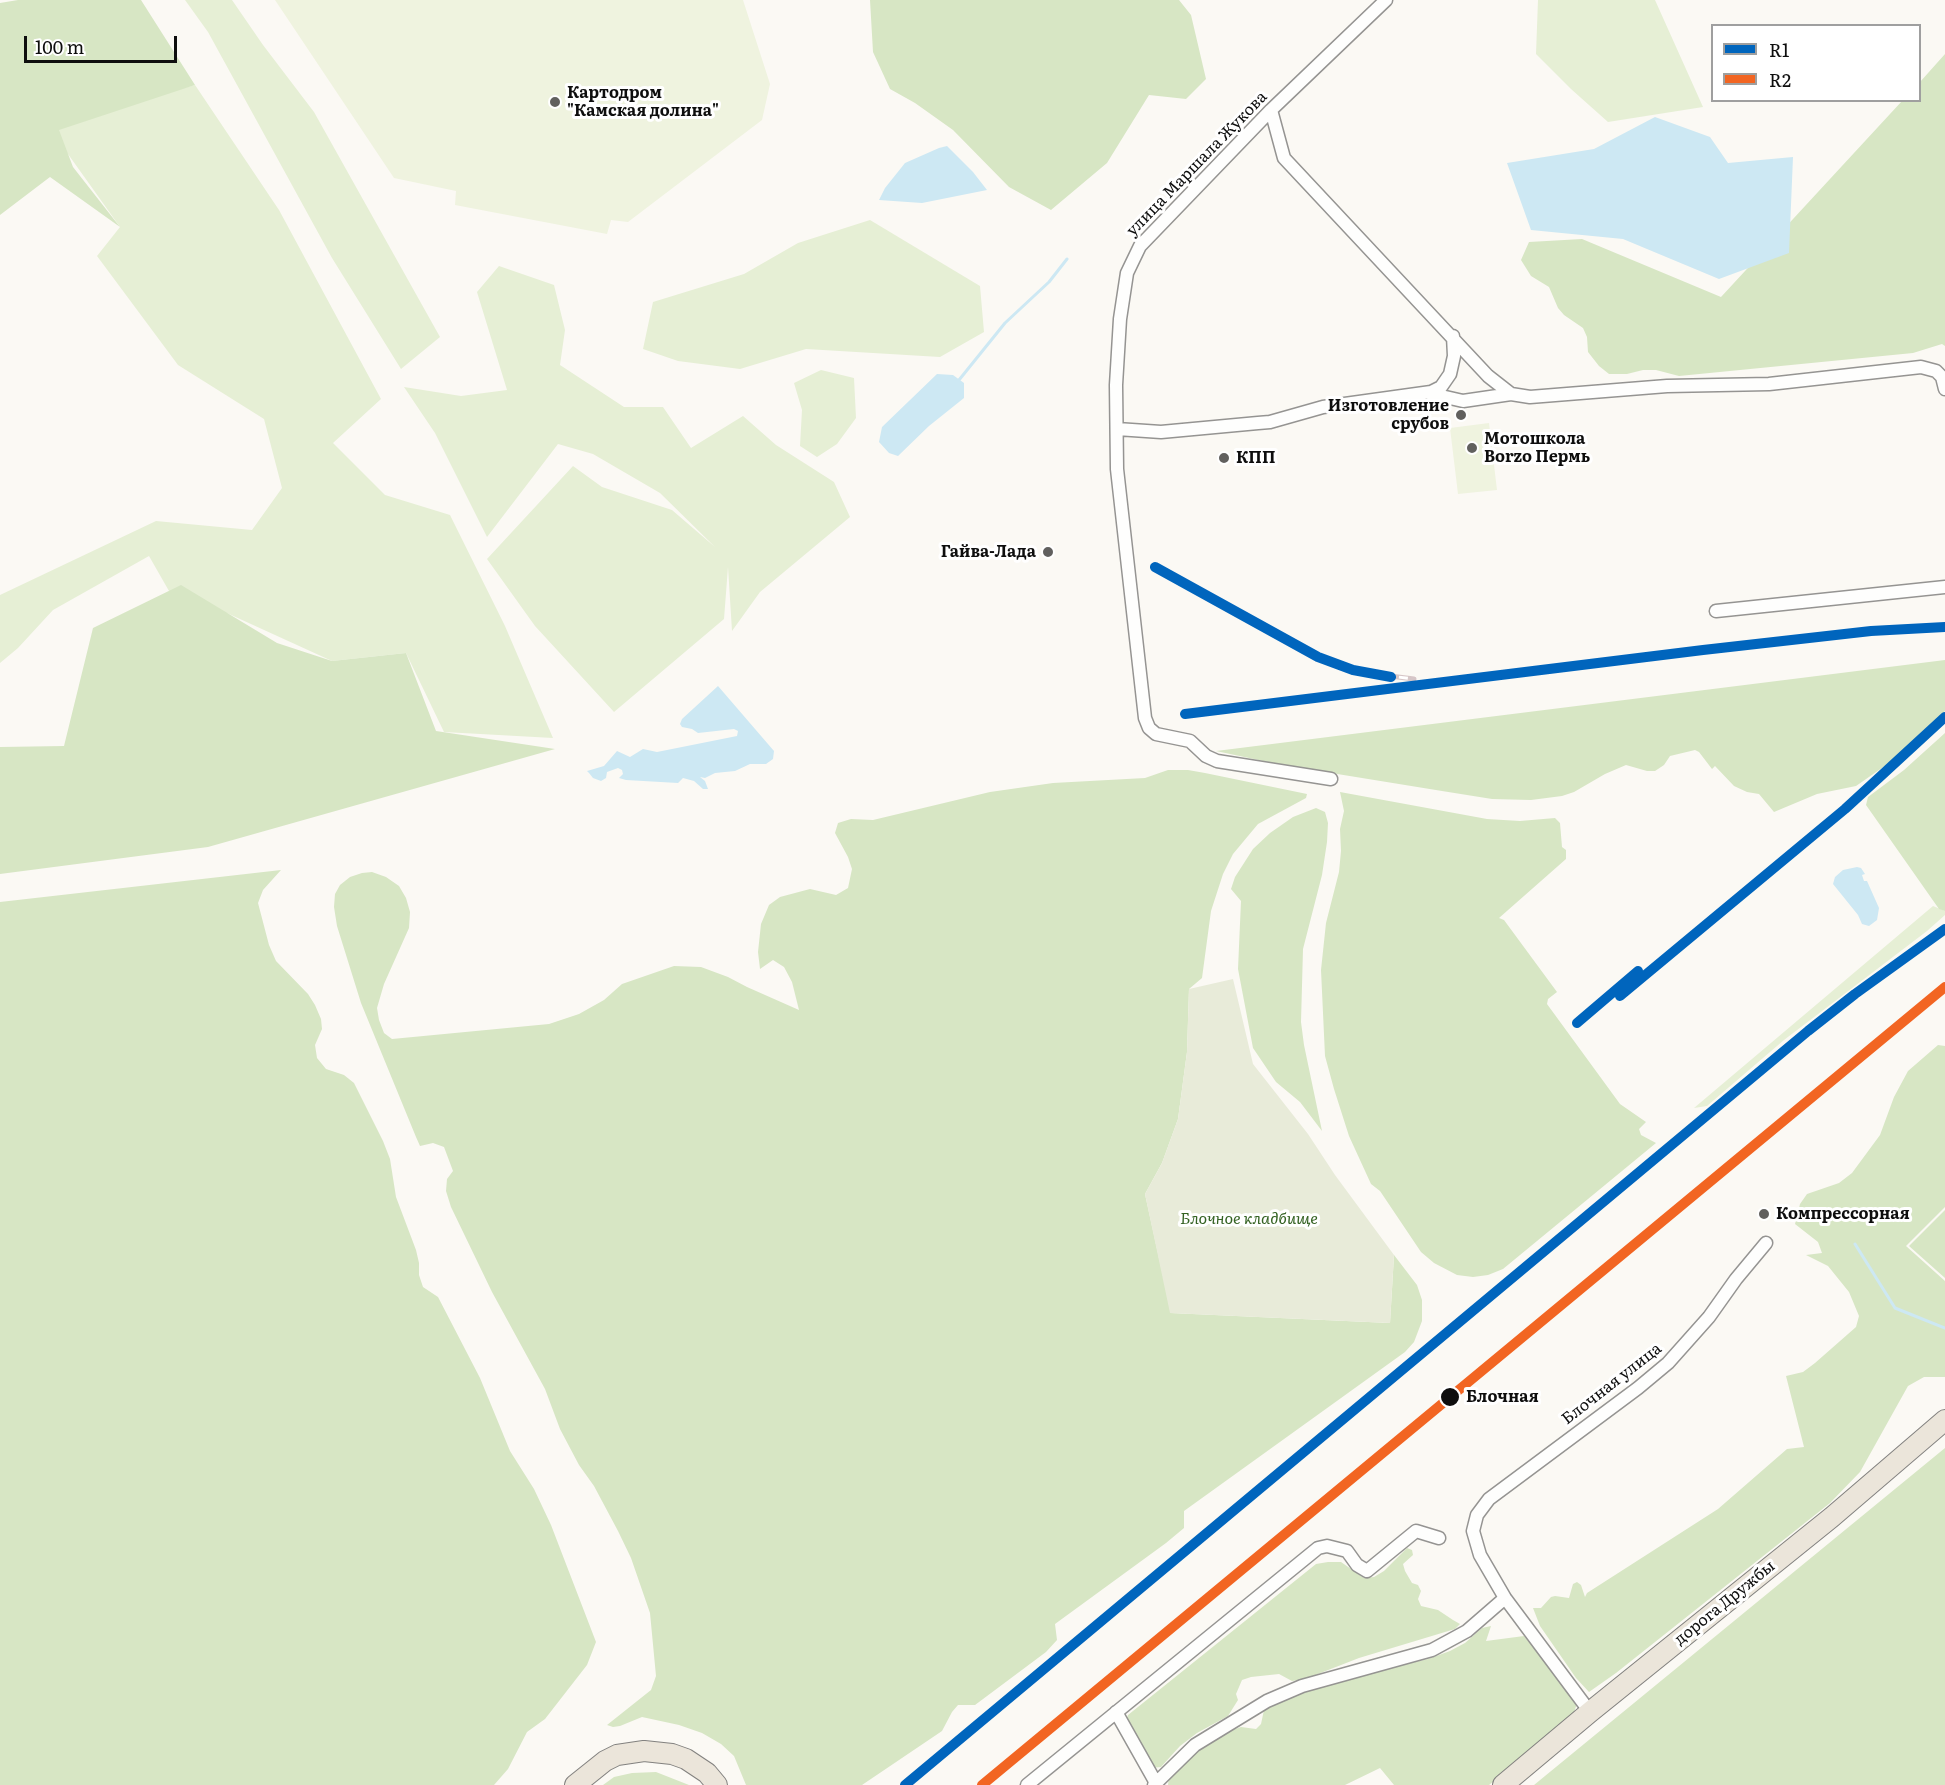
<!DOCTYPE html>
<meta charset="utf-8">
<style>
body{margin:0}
#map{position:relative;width:1945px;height:1785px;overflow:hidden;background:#fbf9f4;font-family:Literata,serif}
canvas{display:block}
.legend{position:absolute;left:1711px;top:24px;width:210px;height:78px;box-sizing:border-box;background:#fff;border:2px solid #9f9f9f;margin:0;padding:8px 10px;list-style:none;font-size:18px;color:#0e0e0e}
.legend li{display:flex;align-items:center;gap:12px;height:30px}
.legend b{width:30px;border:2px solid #9f9f9f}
.scale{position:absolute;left:24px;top:36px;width:153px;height:27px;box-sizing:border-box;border:3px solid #0e0e0e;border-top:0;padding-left:8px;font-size:18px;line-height:21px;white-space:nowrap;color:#0e0e0e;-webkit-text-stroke:4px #fff;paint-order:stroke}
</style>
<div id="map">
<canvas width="1945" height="1785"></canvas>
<ul class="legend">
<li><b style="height:8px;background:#0065bd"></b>R1</li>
<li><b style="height:8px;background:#f26522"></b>R2</li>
</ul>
<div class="scale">100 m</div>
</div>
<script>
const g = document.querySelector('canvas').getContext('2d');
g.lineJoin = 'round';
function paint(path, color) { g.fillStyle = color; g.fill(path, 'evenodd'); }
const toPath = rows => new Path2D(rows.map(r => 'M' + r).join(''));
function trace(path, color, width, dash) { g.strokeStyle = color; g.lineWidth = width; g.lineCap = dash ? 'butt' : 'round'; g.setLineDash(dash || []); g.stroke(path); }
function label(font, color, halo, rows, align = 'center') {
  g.font = font + ' Literata,serif'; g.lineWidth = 6; g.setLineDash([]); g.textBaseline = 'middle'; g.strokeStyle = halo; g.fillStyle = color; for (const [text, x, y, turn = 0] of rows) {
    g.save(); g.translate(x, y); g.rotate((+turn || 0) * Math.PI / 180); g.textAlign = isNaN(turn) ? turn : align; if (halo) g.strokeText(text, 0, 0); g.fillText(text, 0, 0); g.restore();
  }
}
paint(toPath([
 [185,0,232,0,263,45,314,112,440,337,401,369,332,258,208,32],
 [1538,0,1655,0,1703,107,1608,122,1571,89,1536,54],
 [195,85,279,210,381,399,333,443,385,495,450,515,505,626,553,738,444,732,406,653,332,661,229,614,169,591,149,556,53,610,18,648,0,663,0,595,156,521,252,530,282,488,264,419,178,365,97,256,120,227,48,126],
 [870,220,980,286,984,332,940,357,806,349,740,369,678,361,643,349,653,302,744,274,798,243],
 [499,266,554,285,565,330,560,365,624,407,663,407,691,448,743,416,776,445,834,482,850,517,760,592,732,631,728,567,724,619,614,712,535,626,487,559,573,466,602,487,672,510,715,547,660,493,593,454,558,444,487,537,435,433,404,387,461,396,507,390,477,292],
 [821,370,854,378,856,418,837,444,817,457,800,446,802,410,794,383],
 [1933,906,1945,911,1945,915,1927,931,1784,1040,1707,1106,1694,1108]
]), '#e6efd5');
paint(toPath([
 [18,0,141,0,195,85,59,130,73,167,120,227,50,177,0,215,0,3],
 [870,0,1179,0,1191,15,1206,79,1186,99,1149,95,1107,163,1051,210,1009,187,953,130,915,103,890,89,873,52],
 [1945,54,1945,346,1942,344,1913,353,1679,376,1656,370,1643,370,1627,374,1609,374,1599,366,1588,352,1587,337,1583,328,1564,315,1558,308,1549,287,1531,276,1521,260,1529,242,1582,239,1721,297,1902,101,1920,100,1920,82],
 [181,585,277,643,332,661,406,653,436,731,555,749,208,847,0,874,0,747,64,746,93,628],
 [1945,660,1945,711,1892,761,1856,786,1817,794,1774,812,1759,794,1747,792,1734,786,1715,766,1712,769,1699,752,1695,750,1670,756,1664,765,1655,771,1647,771,1626,765,1605,774,1574,792,1562,796,1531,800,1492,799,1442,791,1282,765,1216,751],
 [1945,733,1945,911,1939,909,1866,805,1868,797,1904,770],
 [1168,770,1188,770,1205,773,1307,794,1306,798,1258,824,1233,854,1223,874,1211,911,1202,978,1189,989,1187,1052,1178,1119,1162,1163,1145,1194,1171,1313,1390,1323,1394,1255,1417,1285,1422,1300,1422,1321,1414,1342,1405,1352,1184,1511,1184,1528,1166,1543,1055,1624,1057,1640,1046,1652,975,1705,958,1705,952,1712,942,1731,862,1785,746,1785,734,1756,721,1744,702,1733,679,1725,642,1717,620,1726,613,1727,607,1725,651,1690,656,1676,650,1613,631,1558,618,1531,594,1486,579,1465,560,1429,545,1389,492,1292,451,1207,446,1191,447,1179,453,1171,444,1147,433,1143,420,1146,416,1137,361,1003,337,926,334,907,335,894,340,885,350,877,362,873,372,872,386,877,399,886,406,898,410,912,409,928,384,984,377,1008,379,1020,384,1033,392,1039,549,1024,579,1014,604,1000,622,984,674,966,701,967,728,977,747,987,799,1010,792,982,784,967,773,960,760,969,758,952,761,924,769,905,780,897,810,889,836,895,848,888,852,869,848,857,835,833,838,823,851,819,873,820,990,792,1053,783,1145,778],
 [1340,792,1487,819,1520,821,1555,818,1560,823,1562,847,1566,850,1566,859,1499,918,1504,920,1557,992,1548,999,1547,1004,1620,1104,1646,1122,1639,1129,1641,1135,1656,1143,1503,1269,1488,1275,1473,1277,1457,1275,1434,1263,1421,1252,1380,1191,1371,1184,1349,1136,1334,1089,1325,1056,1321,970,1326,923,1339,872,1341,851,1340,829,1344,811],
 [1316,808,1325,812,1328,823,1327,842,1322,875,1303,949,1301,1022,1304,1045,1322,1131,1300,1102,1276,1082,1253,1048,1238,969,1241,901,1231,889,1235,877,1253,849,1270,833,1293,817],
 [281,870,263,890,258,903,269,945,276,961,308,994,315,1005,321,1019,322,1029,315,1045,317,1058,326,1069,344,1075,354,1083,383,1141,390,1159,396,1197,416,1250,419,1263,419,1275,423,1287,438,1297,480,1378,510,1451,534,1489,551,1525,596,1642,587,1665,545,1719,527,1732,508,1769,494,1785,0,1785,0,902],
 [1938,1045,1945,1046,1945,1207,1906,1246,1945,1281,1945,1377,1924,1377,1908,1386,1860,1472,1830,1503,1616,1673,1589,1692,1576,1678,1540,1626,1533,1608,1541,1608,1551,1597,1555,1596,1569,1598,1573,1584,1577,1582,1581,1585,1585,1597,1587,1593,1718,1509,1787,1449,1804,1447,1786,1376,1803,1372,1815,1363,1856,1327,1859,1316,1849,1292,1828,1266,1806,1255,1822,1253,1818,1242,1795,1224,1800,1204,1807,1194,1839,1183,1852,1173,1880,1135,1894,1097,1908,1071],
 [1945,1210,1945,1278,1909,1246],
 [1945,1448,1945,1785,1534,1785],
 [1407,1548,1412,1550,1413,1555,1403,1564,1405,1571,1412,1583,1418,1585,1421,1591,1418,1599,1421,1606,1438,1610,1453,1620,1460,1624,1455,1629,1359,1658,1305,1679,1292,1681,1279,1674,1251,1677,1242,1680,1236,1694,1238,1700,1228,1716,1197,1733,1180,1746,1161,1767,1151,1768,1126,1720,1128,1715,1316,1564,1328,1562,1341,1562,1364,1578,1374,1577,1384,1571],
 [1491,1626,1486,1641,1524,1636,1578,1701,1573,1715,1489,1785,1394,1785,1380,1768,1345,1785,1168,1785,1169,1777,1194,1753,1226,1732,1241,1727,1256,1729,1261,1724,1264,1710,1277,1702,1340,1680,1428,1659,1450,1651,1465,1643,1482,1628],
 [656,1772,689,1785,603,1785,614,1777,632,1773]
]), '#d7e6c4');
paint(toPath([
 [1233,979,1253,1064,1308,1134,1335,1175,1394,1255,1390,1323,1170,1313,1145,1194,1162,1163,1178,1119,1187,1052,1189,989]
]), '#e8ebd9');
paint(toPath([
 [275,0,743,0,770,84,762,120,628,222,611,220,607,234,455,205,456,191,394,178],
 [1489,423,1497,490,1458,494,1450,428]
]), '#eff3df');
paint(toPath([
 [1655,117,1710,137,1728,163,1793,157,1789,253,1719,279,1623,239,1531,230,1507,163,1594,149],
 [947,146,973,172,987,190,922,203,879,200,885,188,905,163,939,148],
 [937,374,953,375,964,383,964,398,929,426,898,456,889,453,879,442,882,427],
 [718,686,774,751,773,759,766,764,750,764,735,771,715,773,705,778,700,777,705,781,708,789,703,789,694,781,683,778,678,783,626,780,619,778,623,774,622,770,618,768,607,772,606,778,601,781,593,778,589,773,587,771,604,766,617,751,630,757,643,749,657,752,737,736,738,731,734,729,698,733,692,729,682,727,680,724,682,719],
 [1857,867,1861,868,1865,874,1862,875,1864,881,1867,881,1879,908,1877,920,1869,926,1862,924,1858,915,1833,884,1835,877,1843,870]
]), '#cde8f3');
trace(toPath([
 [959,380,1005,323,1049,282,1067,259],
 [1855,1244,1895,1308,1945,1328]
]), '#cde8f3', 3);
const street = toPath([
 [1271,110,1284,158,1488,376,1511,394,1530,397,1667,386,1769,384,1921,367,1936,371,1942,377,1945,389],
 [1428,393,1463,401,1511,394],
 [1117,429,1161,432,1258,423,1270,422,1323,407,1431,392,1441,387,1450,374,1454,356,1453,336],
 [1716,611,1945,587],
 [1331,779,1217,761,1206,756,1190,741,1156,734,1149,728,1145,718,1117,469,1116,385,1120,319,1127,273,1140,246,1271,110,1386,0],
 [1116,1712,1156,1783],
 [1590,1712,1505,1598,1480,1555,1473,1531,1477,1515,1489,1499,1638,1388,1668,1363,1709,1317,1736,1279,1766,1243],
 [1027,1785,1318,1548,1327,1546,1347,1551,1357,1565,1367,1571,1416,1531,1439,1538],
 [1154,1785,1195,1745,1267,1701,1302,1686,1432,1650,1467,1631,1505,1598]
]);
const primary = toPath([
 [575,1785,605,1761,617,1755,644,1751,672,1754,686,1759,707,1773,717,1785],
 [1503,1785,1590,1712,1832,1517,1945,1420]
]);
trace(street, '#959492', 15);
trace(primary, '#82817f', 22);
trace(street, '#fefefd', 12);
trace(primary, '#ebe5da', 20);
const rail = toPath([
 [1155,567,1287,641,1330,662,1366,673,1414,679],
 [1185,714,1703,650,1871,631,1945,627],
 [1620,996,1845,809,1945,717],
 [1577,1023,1624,984],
 [905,1785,1808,1031,1855,994,1945,929]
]);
trace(rail, '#d6c6c7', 5);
trace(rail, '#fff', 3, [9]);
trace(toPath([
 [1155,567,1318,657,1353,670,1391,677],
 [1185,714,1703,650,1871,631,1945,627],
 [1620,996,1845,809,1945,717],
 [1577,1023,1638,971],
 [905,1785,1808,1031,1855,994,1945,929]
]), '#0065bd', 10);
trace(toPath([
 [982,1785,1945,987]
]), '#f26522', 10);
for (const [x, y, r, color] of [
 [555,102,6,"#61605e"],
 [1461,415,6,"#61605e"],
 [1472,448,6,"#61605e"],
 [1224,458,6,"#61605e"],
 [1048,552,6,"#61605e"],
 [1764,1214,6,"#61605e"],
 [1450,1397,10,"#0e0e0e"]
]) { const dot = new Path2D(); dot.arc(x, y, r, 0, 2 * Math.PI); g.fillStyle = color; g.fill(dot); trace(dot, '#fff', 2); }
label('bold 16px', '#0e0e0e', '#fff', [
 ["Картодром",567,93],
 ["\"Камская долина\"",567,111],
 ["Изготовление",1449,406,"right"],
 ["срубов",1449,424,"right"],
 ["Мотошкола",1484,439],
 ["Borzo Пермь",1484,457],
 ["КПП",1236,458],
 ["Гайва-Лада",1036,552,"right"],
 ["Компрессорная",1776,1214]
], 'left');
label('16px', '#0e0e0e', '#fff', [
 ["улица Маршала Жукова",1197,164,-46],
 ["Блочная улица",1612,1384,-38],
 ["дорога Дружбы",1725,1603,-39]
]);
label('italic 16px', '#346223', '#fff', [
 ["Блочное кладбище",1249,1219]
]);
label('bold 16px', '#0e0e0e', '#fff', [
 ["Блочная",1466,1397]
], 'left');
</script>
